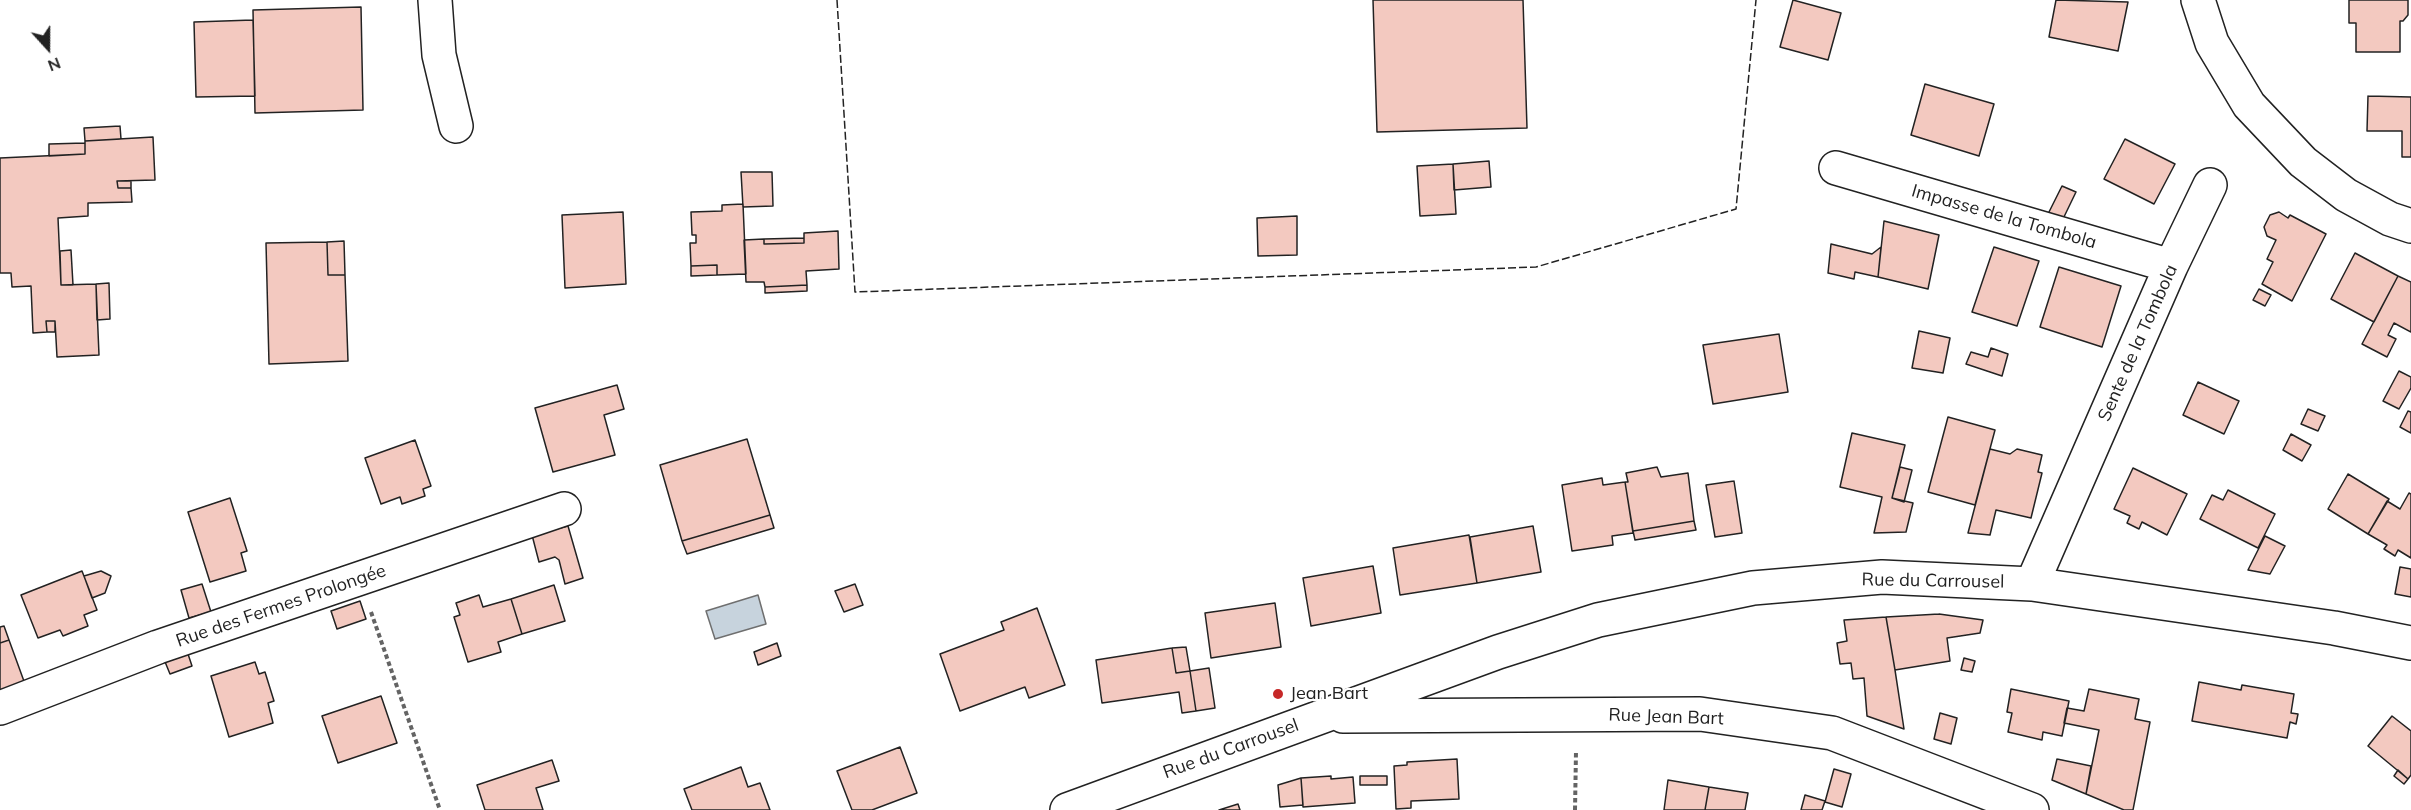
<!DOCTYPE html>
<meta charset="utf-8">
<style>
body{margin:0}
#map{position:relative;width:2411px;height:810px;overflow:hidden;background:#fff;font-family:Mulish,sans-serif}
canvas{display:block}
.north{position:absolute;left:18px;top:18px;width:60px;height:60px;-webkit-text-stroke:4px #fff;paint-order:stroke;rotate:159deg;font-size:16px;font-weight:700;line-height:24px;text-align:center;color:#222}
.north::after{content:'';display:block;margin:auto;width:21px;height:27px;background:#222;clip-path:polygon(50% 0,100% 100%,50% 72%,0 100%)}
</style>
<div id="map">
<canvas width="2411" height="810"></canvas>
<div class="north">N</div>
</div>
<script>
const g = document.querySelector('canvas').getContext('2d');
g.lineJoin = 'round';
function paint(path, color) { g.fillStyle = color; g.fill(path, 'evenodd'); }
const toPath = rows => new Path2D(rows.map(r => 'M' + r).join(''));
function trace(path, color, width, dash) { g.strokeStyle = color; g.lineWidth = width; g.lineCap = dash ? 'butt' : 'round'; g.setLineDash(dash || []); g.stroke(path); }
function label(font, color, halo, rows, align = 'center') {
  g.font = font + ' Mulish,sans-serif'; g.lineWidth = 4.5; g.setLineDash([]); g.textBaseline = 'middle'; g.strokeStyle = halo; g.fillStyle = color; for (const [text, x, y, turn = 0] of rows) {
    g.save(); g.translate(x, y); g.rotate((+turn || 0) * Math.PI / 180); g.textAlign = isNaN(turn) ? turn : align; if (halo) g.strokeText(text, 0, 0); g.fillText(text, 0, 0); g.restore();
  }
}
const water = toPath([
 [758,595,766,624,715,639,706,611,758,595]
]);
paint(water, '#c7d3dd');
trace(water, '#6f6f6f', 1.5);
const building = toPath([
 [1373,0,1523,0,1527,128,1377,132,1373,0],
 [1793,0,1841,13,1828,60,1780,47,1793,0],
 [2056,0,2128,2,2118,51,2049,37,2056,0],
 [2349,0,2408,0,2408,15,2403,21,2400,21,2400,52,2356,52,2356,23,2349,23,2349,0],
 [361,7,363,110,255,113,253,10,361,7],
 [253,20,255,96,196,97,194,22,253,20],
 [1925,84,1994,104,1979,156,1911,135,1925,84],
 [2368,96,2411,97,2411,157,2402,157,2402,131,2367,131,2368,96],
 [120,126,121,139,85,141,84,128,120,126],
 [153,137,155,180,117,181,118,188,131,188,132,202,88,203,88,216,58,218,61,285,96,284,99,355,57,357,55,321,46,321,47,332,33,333,31,286,12,287,11,273,0,273,0,158,85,154,85,141,153,137],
 [2125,139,2175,164,2154,204,2104,179,2125,139],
 [85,143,85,154,49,156,49,144,85,143],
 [1489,161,1491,187,1454,190,1453,164,1489,161],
 [1453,164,1456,214,1420,216,1417,166,1453,164],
 [741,172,772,172,773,206,743,207,741,172],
 [117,181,131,181,131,188,118,188,117,181],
 [2062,186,2076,192,2062,221,2047,216,2062,186],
 [743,204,746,274,717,275,717,265,691,266,690,243,696,243,696,235,692,235,691,212,722,211,722,205,743,204],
 [623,212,626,284,565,288,562,215,623,212],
 [2279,212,2288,218,2290,215,2326,234,2292,301,2262,284,2273,262,2267,259,2276,240,2267,236,2264,227,2270,215,2279,212],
 [1297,216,1297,255,1258,256,1257,218,1297,216],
 [1884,221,1939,235,1928,289,1878,277,1884,221],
 [838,231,839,269,806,271,807,285,765,287,764,282,746,282,744,240,764,239,764,244,804,243,804,233,838,231],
 [804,238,804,243,764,244,764,239,804,238],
 [344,241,345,275,328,275,327,242,344,241],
 [327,242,328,275,345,275,348,361,269,364,266,243,327,242],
 [1831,244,1872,254,1881,247,1878,277,1855,272,1854,279,1828,273,1831,244],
 [1994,247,2039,261,2017,326,1972,312,1994,247],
 [71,250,73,285,61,285,60,251,71,250],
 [2355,253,2398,276,2374,322,2331,299,2355,253],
 [717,265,717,275,691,276,691,266,717,265],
 [2059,267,2121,286,2102,347,2040,327,2059,267],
 [2398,276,2411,282,2411,332,2394,323,2388,335,2396,339,2387,357,2362,344,2398,276],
 [109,283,110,319,97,320,96,284,109,283],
 [807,285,807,291,765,293,765,287,807,285],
 [2259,289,2271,295,2265,306,2253,300,2259,289],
 [46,321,55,321,55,332,47,332,46,321],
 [1919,331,1950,338,1943,373,1912,368,1919,331],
 [1779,334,1788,392,1713,404,1703,345,1779,334],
 [1991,348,2008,354,2002,376,1966,364,1971,352,1988,357,1991,348],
 [2399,371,2411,377,2411,388,2399,409,2383,401,2399,371],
 [2198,382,2239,401,2224,434,2183,415,2198,382],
 [617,385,624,409,604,415,615,455,553,472,535,408,617,385],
 [2308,409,2325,416,2318,431,2301,424,2308,409],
 [2408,411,2411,412,2411,433,2400,427,2408,411],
 [1948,417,1995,430,1975,505,1928,492,1948,417],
 [1852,433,1905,445,1892,498,1913,503,1906,532,1874,533,1882,497,1840,487,1852,433],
 [2291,434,2311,445,2302,461,2283,450,2291,434],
 [747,439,770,515,682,541,660,465,747,439],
 [415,440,431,486,423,489,425,496,402,504,400,497,381,504,365,458,415,440],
 [1990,449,2010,454,2017,449,2042,455,2038,472,2042,473,2031,518,1996,510,1990,535,1968,533,1990,449],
 [1657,467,1661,477,1688,473,1694,521,1633,531,1625,482,1628,482,1626,473,1657,467],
 [1900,467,1912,470,1904,502,1892,498,1900,467],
 [2133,468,2187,494,2167,535,2142,522,2139,529,2127,523,2130,516,2114,509,2133,468],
 [2348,474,2389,499,2368,534,2328,509,2348,474],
 [1602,478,1603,485,1625,482,1633,533,1612,536,1613,545,1572,551,1562,485,1602,478],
 [1734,481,1742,533,1715,537,1706,485,1734,481],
 [2228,490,2275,514,2258,548,2200,519,2212,495,2223,500,2228,490],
 [2409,493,2411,494,2411,558,2398,550,2395,556,2384,549,2387,545,2368,534,2387,501,2400,509,2409,493],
 [230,498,247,551,241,553,246,571,210,582,188,512,230,498],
 [770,515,774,528,687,554,682,541,770,515],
 [1694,521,1696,530,1635,540,1633,531,1694,521],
 [568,526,583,578,565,584,559,560,555,557,539,562,532,535,568,526],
 [1533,526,1541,572,1477,583,1470,537,1533,526],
 [1469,535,1477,583,1400,595,1393,548,1469,535],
 [2265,536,2285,546,2270,574,2248,570,2265,536],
 [1373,566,1381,613,1311,626,1303,578,1373,566],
 [2400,567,2411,569,2411,597,2395,594,2400,567],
 [82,571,97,610,84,615,88,626,63,636,60,630,38,638,21,595,82,571],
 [101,571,111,576,105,593,92,598,84,576,101,571],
 [202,584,211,612,189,618,181,590,202,584],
 [855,584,863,605,844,612,835,591,855,584],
 [554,585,565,621,522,634,511,599,554,585],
 [479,595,483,607,511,599,522,634,498,642,501,652,468,662,454,617,460,615,456,603,479,595],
 [360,601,366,619,337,629,331,611,360,601],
 [1275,603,1281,647,1211,658,1205,613,1275,603],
 [1037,608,1065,685,1029,698,1025,687,960,711,940,654,1004,630,1001,622,1037,608],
 [1939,614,1983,620,1980,633,1947,638,1950,661,1895,670,1886,617,1939,614],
 [1886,617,1895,670,1904,729,1867,716,1864,678,1853,679,1851,663,1840,664,1837,643,1847,641,1844,620,1886,617],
 [4,626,9,640,0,643,0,627,4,626],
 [9,640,25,684,0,694,0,643,9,640],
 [777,643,781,656,758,665,754,652,777,643],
 [185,645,192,666,170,674,161,652,185,645],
 [1186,647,1190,671,1176,673,1172,648,1186,647],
 [1172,648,1176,673,1190,671,1196,711,1182,713,1179,692,1102,703,1096,660,1172,648],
 [1964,658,1975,661,1972,672,1961,670,1964,658],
 [255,662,259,674,265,672,274,701,268,703,273,723,229,737,211,676,255,662],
 [1209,668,1215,708,1196,711,1190,671,1209,668],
 [2199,682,2241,690,2242,685,2294,694,2291,713,2298,714,2296,724,2290,722,2287,738,2192,721,2199,682],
 [2011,689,2069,701,2062,736,2043,732,2042,740,2008,732,2012,713,2007,712,2011,689],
 [2089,689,2139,699,2135,719,2150,722,2133,810,2124,810,2086,794,2099,730,2064,723,2067,708,2084,711,2089,689],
 [381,696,397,743,338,763,322,716,381,696],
 [1940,713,1957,718,1951,744,1934,739,1940,713],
 [2392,716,2411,731,2411,775,2408,779,2368,746,2392,716],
 [900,747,917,793,872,810,852,810,837,771,900,747],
 [1457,759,1459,799,1411,801,1411,808,1396,809,1394,766,1407,765,1407,762,1457,759],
 [2057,759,2091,766,2086,794,2052,780,2057,759],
 [552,760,559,781,536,788,543,810,485,810,477,785,552,760],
 [741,767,748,787,760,783,770,810,692,810,684,789,741,767],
 [1834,769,1851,774,1842,807,1825,802,1834,769],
 [2398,770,2408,779,2404,784,2394,776,2398,770],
 [1331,776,1331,779,1353,777,1355,803,1303,807,1301,778,1331,776],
 [1360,776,1387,776,1387,785,1360,785,1360,776],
 [1301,778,1303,805,1280,807,1278,785,1301,778],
 [1668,780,1709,787,1705,810,1664,810,1668,780],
 [1709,787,1748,793,1745,810,1705,810,1709,787],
 [1805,795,1825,801,1822,810,1801,810,1805,795],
 [1238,804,1240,810,1219,810,1238,804]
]);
paint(building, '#f3c9c0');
trace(building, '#222', 1.5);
const minor = toPath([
 [435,0,439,55,456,126],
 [2198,0,2212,43,2249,105,2303,162,2346,195,2390,219,2411,226],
 [1836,168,2171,266],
 [2032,584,2171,266,2210,185],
 [0,708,158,647,564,509],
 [1343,716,1700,714,1832,733,2032,810],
 [1067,810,1498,652,1598,620,1753,588,1882,577,2032,584,2334,628,2411,643]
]);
trace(minor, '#222', 36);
trace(toPath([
 [371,612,440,810],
 [1575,810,1576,751]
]), '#646464', 4, [4.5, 3]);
trace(minor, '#fff', 33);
trace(toPath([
 [837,0,855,292,1536,267,1736,209,1756,0]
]), '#222', 1.5, [8, 3]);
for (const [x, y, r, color] of [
 [1278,694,6,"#c62828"]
]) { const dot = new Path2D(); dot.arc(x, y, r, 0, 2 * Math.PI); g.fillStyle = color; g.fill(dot); trace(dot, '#fff', 2); }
label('18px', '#222', '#fff', [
 ["Impasse de la Tombola",2004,217,16],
 ["Sente de la Tombola",2138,343,-66],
 ["Rue du Carrousel",1933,581,1],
 ["Rue des Fermes Prolongée",281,606,-19],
 ["Rue Jean Bart",1666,717,2],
 ["Rue du Carrousel",1231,749,-20]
]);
label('18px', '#222', '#fff', [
 ["Jean Bart",1290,694]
], 'left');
</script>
